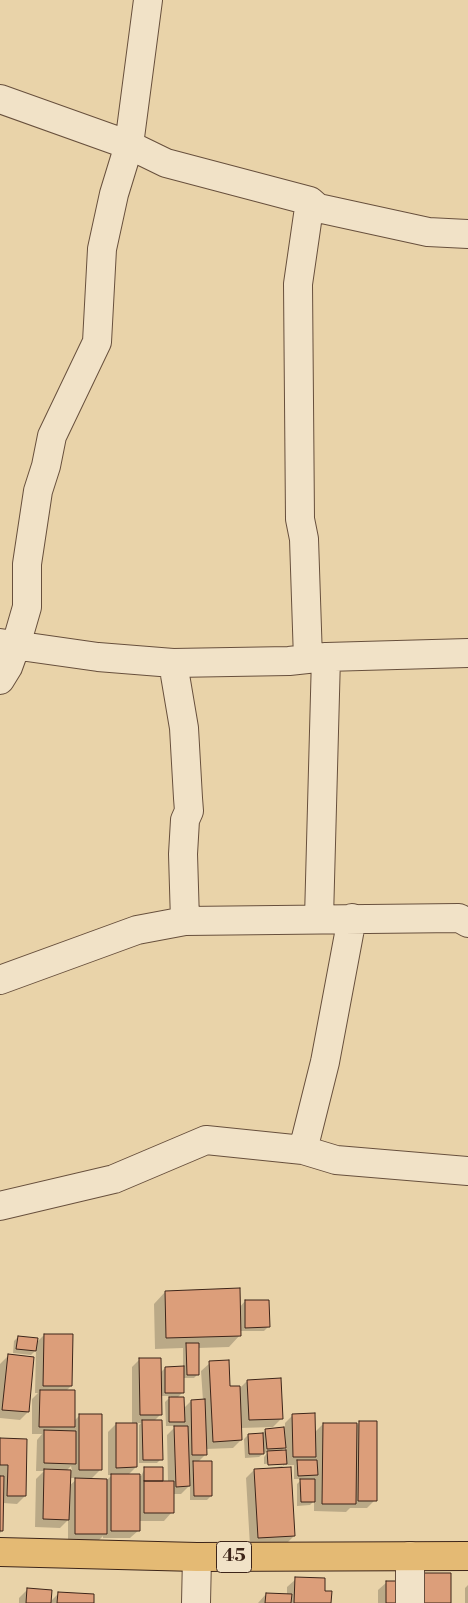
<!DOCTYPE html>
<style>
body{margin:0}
canvas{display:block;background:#e9d3a9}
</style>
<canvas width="468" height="1603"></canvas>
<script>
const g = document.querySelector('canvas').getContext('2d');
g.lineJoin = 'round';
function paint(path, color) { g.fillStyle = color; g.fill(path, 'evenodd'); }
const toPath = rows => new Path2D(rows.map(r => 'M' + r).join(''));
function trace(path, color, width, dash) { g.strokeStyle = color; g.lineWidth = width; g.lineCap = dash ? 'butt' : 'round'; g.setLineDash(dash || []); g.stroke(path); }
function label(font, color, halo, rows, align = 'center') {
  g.font = font + ' "Libre Bodoni",serif'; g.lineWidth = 4; g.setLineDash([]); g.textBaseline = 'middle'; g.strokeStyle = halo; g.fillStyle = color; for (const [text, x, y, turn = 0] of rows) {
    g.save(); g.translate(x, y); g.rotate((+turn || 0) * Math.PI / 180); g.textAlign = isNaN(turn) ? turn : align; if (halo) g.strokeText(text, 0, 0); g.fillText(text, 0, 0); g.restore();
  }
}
paint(toPath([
 [165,1292,239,1308,245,1301,268,1327,264,1331,240,1331,240,1335,229,1347,198,1348,198,1374,194,1378,183,1378,183,1392,177,1398,184,1408,191,1401,203,1401,201,1371,210,1363,229,1387,239,1389,247,1381,281,1419,273,1427,241,1428,241,1440,233,1448,206,1449,206,1454,198,1462,211,1496,207,1500,190,1500,190,1485,181,1494,172,1494,172,1512,164,1521,139,1521,139,1530,130,1538,103,1538,103,1536,97,1542,68,1542,68,1520,60,1528,35,1527,36,1479,44,1471,36,1471,37,1440,42,1434,32,1434,32,1399,38,1393,35,1393,36,1350,31,1355,13,1353,14,1341,18,1337,36,1343,44,1335,71,1386,65,1392,74,1421,79,1416,101,1469,90,1480,107,1480,112,1475,108,1475,108,1432,116,1424,132,1424,132,1367,140,1359,160,1373,165,1368,183,1368,183,1348,155,1349,154,1304],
 [160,1396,171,1396,165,1402,166,1426,176,1426,167,1435,168,1482,159,1482,145,1468,141,1476,127,1476,136,1467,136,1423,141,1423,139,1425,139,1463,157,1463,161,1459,154,1421,160,1415],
 [71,1466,72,1471,66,1471],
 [70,1478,78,1478,69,1486],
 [8,1356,28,1412,20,1420,0,1418,0,1364],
 [293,1415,314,1433,323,1424,355,1427,359,1423,375,1500,367,1508,350,1508,346,1512,314,1511,314,1501,310,1505,297,1506,297,1484,302,1479,294,1479,294,1465,284,1465,281,1468,294,1536,286,1544,250,1546,246,1478,254,1470,283,1466,283,1463,264,1464,264,1457,268,1452,264,1453,259,1457,245,1458,244,1439,248,1435,261,1434,266,1430,285,1428,285,1423],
 [285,1447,285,1452,280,1452],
 [0,1440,25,1496,17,1504,3,1503,2,1531,0,1533],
 [296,1579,323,1593,330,1603,258,1603,266,1594,287,1595,287,1587],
 [387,1582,402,1603,378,1603,378,1590],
 [468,1585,468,1603,465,1603,465,1588],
 [27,1590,50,1602,58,1594,93,1603,19,1603,19,1598]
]), '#0003');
const building = toPath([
 [240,1288,241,1336,166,1338,165,1291,240,1288],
 [245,1300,269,1300,270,1327,245,1328,245,1300],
 [44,1334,73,1334,72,1386,43,1386,44,1334],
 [18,1336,38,1338,36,1351,16,1349,18,1336],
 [186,1343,199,1343,199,1375,187,1375,186,1343],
 [8,1354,34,1357,29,1412,2,1410,8,1354],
 [139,1358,161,1358,162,1415,140,1415,139,1358],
 [229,1360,230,1386,240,1386,242,1440,213,1442,209,1361,229,1360],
 [184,1366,184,1393,165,1393,165,1367,184,1366],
 [281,1378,283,1419,249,1420,247,1380,281,1378],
 [40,1390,75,1390,75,1427,39,1427,40,1390],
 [169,1397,184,1397,185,1422,169,1422,169,1397],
 [205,1399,207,1455,192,1455,191,1400,205,1399],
 [315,1413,316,1457,293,1457,292,1414,315,1413],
 [79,1414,102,1414,102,1470,79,1470,79,1414],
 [142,1420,162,1420,163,1460,143,1460,142,1420],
 [359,1421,377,1421,377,1501,358,1501,359,1421],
 [116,1423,137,1423,137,1467,116,1468,116,1423],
 [323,1423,357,1423,356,1504,322,1504,323,1423],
 [174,1426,188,1426,190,1486,176,1487,174,1426],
 [284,1427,286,1448,267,1449,265,1429,284,1427],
 [44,1430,76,1431,76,1464,44,1463,44,1430],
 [263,1433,264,1454,249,1454,248,1434,263,1433],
 [0,1438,27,1439,26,1496,7,1496,8,1465,0,1465,0,1438],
 [286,1450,287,1464,268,1465,267,1451,286,1450],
 [297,1460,317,1460,318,1475,298,1476,297,1460],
 [193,1461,212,1461,212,1496,194,1496,193,1461],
 [144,1467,163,1467,163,1481,144,1481,144,1467],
 [291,1467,295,1536,258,1538,254,1469,291,1467],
 [44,1469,71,1470,69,1520,43,1519,44,1469],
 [111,1474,140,1474,140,1531,111,1531,111,1474],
 [0,1476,4,1476,3,1531,0,1531,0,1476],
 [75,1478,107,1479,107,1534,75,1534,75,1478],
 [300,1479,315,1479,315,1502,301,1502,300,1479],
 [144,1481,174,1481,174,1513,144,1513,144,1481],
 [417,1573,451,1573,451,1603,417,1603,417,1573],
 [295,1577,325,1578,325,1591,332,1591,331,1603,294,1603,295,1577],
 [386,1581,403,1581,403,1603,386,1603,386,1581],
 [27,1588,52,1590,51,1603,26,1603,27,1588],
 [58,1592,94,1594,94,1603,57,1603,58,1592],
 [266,1593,292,1594,291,1603,265,1603,266,1593]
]);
paint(building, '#dc9e7a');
trace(building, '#3d2519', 1);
const minor = toPath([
 [0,99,129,145,166,163,310,201,318,208,428,232,468,234],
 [0,643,98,657,173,663,289,661,326,657,468,653],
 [308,659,304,539,300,519,298,284,310,201],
 [173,663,184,728,188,798,189,811,185,820,183,854,185,921],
 [0,680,8,667,16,645,27,607,27,564,38,491,46,466,52,436,97,342,102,249,114,194,129,145,148,0],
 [319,918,326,657],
 [352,918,325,1062,303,1150,336,1160,468,1171],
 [0,980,137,930,185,921,459,918,468,923],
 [0,1206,114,1179,206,1140,303,1150],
 [196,1603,197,1557],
 [410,1603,410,1556]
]);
const major = toPath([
 [0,1552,197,1557,468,1556]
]);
trace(minor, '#68503d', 30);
trace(major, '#3d2519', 30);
trace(minor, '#f1e2c7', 28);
trace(major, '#e4ba74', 28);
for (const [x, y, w] of [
 [234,1557,35]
]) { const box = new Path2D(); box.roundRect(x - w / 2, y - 15.5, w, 31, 4); g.fillStyle = '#f1e2c7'; g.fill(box); trace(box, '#3d2519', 1); }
label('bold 18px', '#3d2519', null, [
 ["45",234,1557]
]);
</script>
